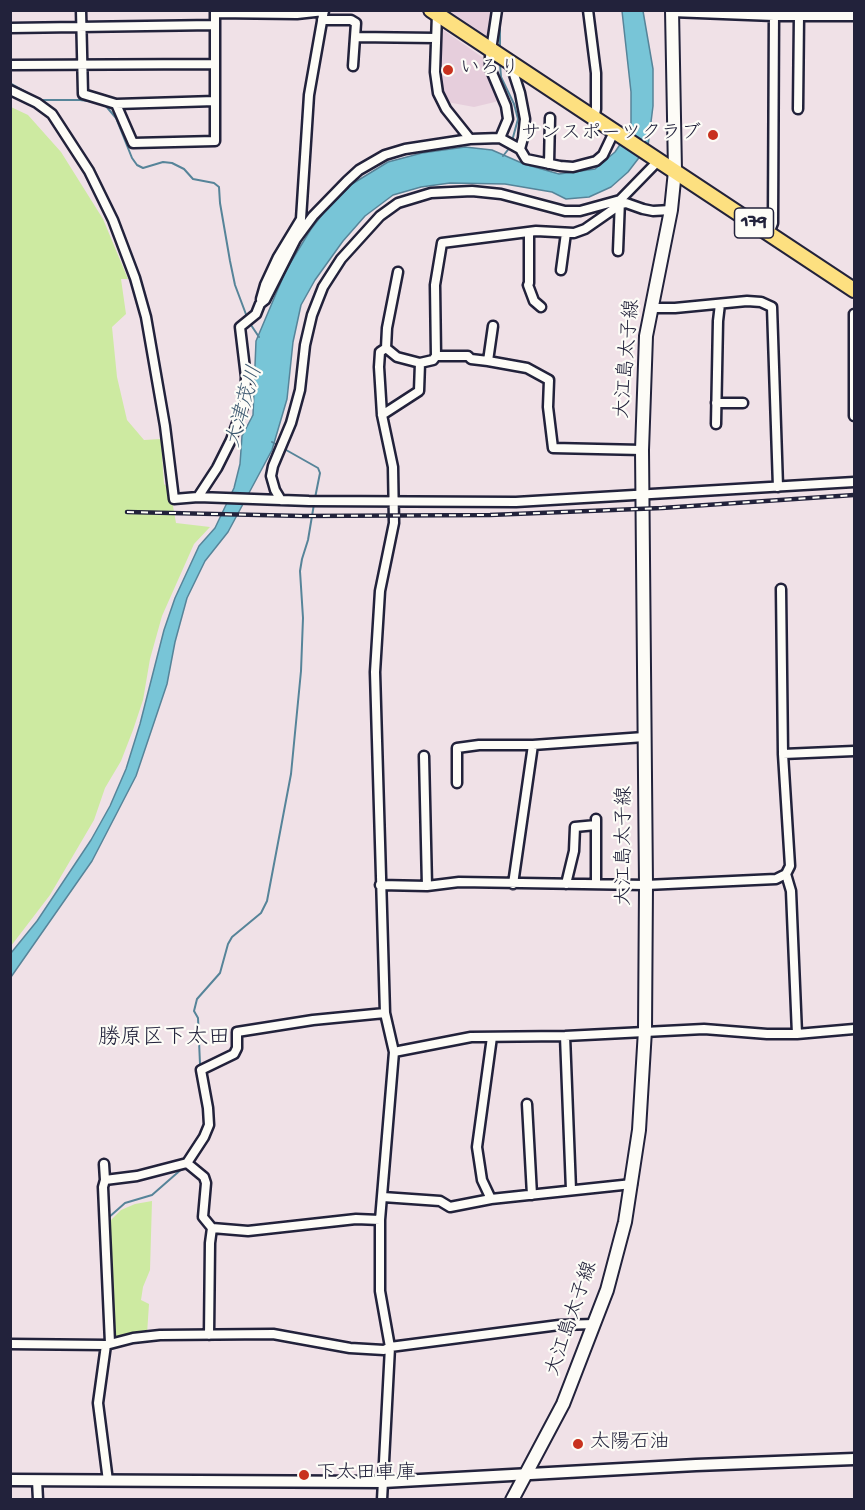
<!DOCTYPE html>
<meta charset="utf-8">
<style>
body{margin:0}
#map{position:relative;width:865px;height:1510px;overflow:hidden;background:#f0e1e7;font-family:"Gochi Hand",sans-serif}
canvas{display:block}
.frame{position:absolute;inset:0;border:12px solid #22223b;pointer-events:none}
</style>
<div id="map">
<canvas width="865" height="1510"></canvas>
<div class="frame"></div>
</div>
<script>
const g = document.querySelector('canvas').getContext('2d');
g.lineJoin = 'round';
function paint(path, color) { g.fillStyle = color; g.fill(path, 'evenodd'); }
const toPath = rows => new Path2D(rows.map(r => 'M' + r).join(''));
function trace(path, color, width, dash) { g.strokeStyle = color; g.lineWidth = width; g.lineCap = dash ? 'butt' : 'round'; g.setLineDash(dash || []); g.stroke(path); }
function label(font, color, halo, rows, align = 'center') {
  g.font = font + ' "Gochi Hand","Klee One",sans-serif'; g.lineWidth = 4.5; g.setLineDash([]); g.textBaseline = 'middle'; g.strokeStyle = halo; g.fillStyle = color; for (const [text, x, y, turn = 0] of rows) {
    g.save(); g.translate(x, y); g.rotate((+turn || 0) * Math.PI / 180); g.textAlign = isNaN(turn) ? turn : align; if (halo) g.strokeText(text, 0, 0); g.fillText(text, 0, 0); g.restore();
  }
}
paint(toPath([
 [449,11,495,11,490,38],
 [442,29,492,64,491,77,499,101,474,107,447,102,441,93,437,75,439,38]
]), '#e6cedc');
paint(toPath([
 [11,107,28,115,61,152,103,219,128,279,121,279,126,314,112,327,117,377,127,420,144,440,161,439,164,484,170,489,176,523,210,527,194,544,162,616,150,659,143,700,133,730,121,761,105,788,94,820,50,895,11,946],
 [152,1201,150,1270,143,1287,141,1300,149,1304,147,1334,113,1337,108,1223,121,1210,135,1204]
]), '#cdeaa1');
const water = toPath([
 [622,11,643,11,653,69,653,106,648,146,628,172,611,187,589,197,566,199,552,192,505,184,450,183,421,187,393,195,365,216,343,241,315,280,301,305,293,342,287,399,272,450,228,532,205,561,187,598,175,642,167,684,136,776,92,861,11,977,11,953,37,921,91,840,110,806,126,769,140,724,164,630,175,598,199,546,215,528,234,488,240,464,242,436,253,415,256,341,286,270,311,229,325,211,352,184,388,162,422,153,465,147,492,150,524,164,559,174,595,169,615,152,631,128,631,92,622,11]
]);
paint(water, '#78c5d7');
trace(water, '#568499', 1.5);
trace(toPath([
 [500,16,500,46],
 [500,64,501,77,514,104,518,119,512,141],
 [10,83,40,100,80,100,96,102],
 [101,104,105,105,116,118,132,158,137,165,143,168,163,162,172,163,184,169,193,179,214,183,219,187,220,203,230,261,235,285,247,317],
 [503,156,511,146],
 [249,322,259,337],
 [272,442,318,468,320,473,315,498],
 [202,1068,200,1064,198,1018,194,1011,197,999,220,973,228,944,232,937,261,913,267,901,291,774,301,671,303,618,300,571,302,559,308,540,314,504],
 [209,1094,213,1110,213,1123],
 [193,1160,200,1150],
 [108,1218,125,1203,152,1195,184,1167]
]), '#568499', 2);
const minor = toPath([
 [81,10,83,94,116,104,133,143,215,141,215,10],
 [497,10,490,57,490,68,506,106,508,119,500,138],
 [588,10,596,73,596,109,594,119],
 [672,12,774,16,854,16],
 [215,13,297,14,324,11],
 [437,14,435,72,438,93,446,109,470,139],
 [322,20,351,20,356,23,355,37,436,38],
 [10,28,214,25],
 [510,62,520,93,525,119,523,138,520,149],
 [10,65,215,64],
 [353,66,355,37],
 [10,90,37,103,52,114,89,171,113,220,135,278,146,317,165,426,174,499,198,497,309,501,516,502,854,482],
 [116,104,215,101],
 [798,109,799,16],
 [549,164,550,118],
 [529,232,529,283,528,285,534,301,541,307],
 [769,233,773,223,774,10],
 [618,251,620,200],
 [561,270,566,233],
 [261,299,265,285,278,257,301,219,309,95,324,10],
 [651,308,675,308,747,301,761,302,772,307,778,487],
 [854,314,854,416],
 [493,326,488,361,527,368,549,380,548,407,553,448,642,450],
 [386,348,397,357,420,363,433,360,436,356,468,356,471,359,488,361],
 [436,356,435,285,442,243,536,231,574,233,585,229,621,204,626,203,643,209,653,211,671,210],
 [716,403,743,403],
 [382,415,419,391,420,363],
 [716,424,718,321,720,304],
 [198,497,217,468,231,440,245,401,246,377,240,327,256,314,260,304,265,300,296,239,313,216,347,181,359,170,385,155,405,149,470,139,500,138,520,149,526,159,560,166,573,167,596,161,603,155,614,132],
 [281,500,275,490,271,476,273,466,291,423,300,390,305,345,312,315,323,287,341,259,380,216,398,203,431,193,472,191,501,194,565,211,580,211,620,200,658,161],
 [783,754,854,751],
 [424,756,427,886],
 [457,783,457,748,479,745,533,745,644,737],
 [786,874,791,891,797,1034],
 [513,884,533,745],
 [566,884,574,851,575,827,596,825],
 [596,884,596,819],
 [380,885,427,886,459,882,646,885,776,879,786,874,790,866,783,754,781,589],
 [565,1036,571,1190],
 [394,1052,471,1037,565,1036,704,1029,767,1034,797,1034,854,1029],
 [527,1104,532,1195],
 [187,1163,204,1177,206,1183,203,1217,212,1228,248,1231,356,1219,380,1220],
 [104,1164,105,1180],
 [383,1197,440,1201,450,1207,491,1199,632,1184],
 [491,1199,482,1180,477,1147,492,1037],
 [209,1335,210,1243,212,1228],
 [110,1343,103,1187,105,1180,137,1176,187,1163,204,1137,209,1125,208,1108,201,1070,234,1054,237,1048,237,1032,313,1020,385,1013],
 [10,1344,106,1345,133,1338,160,1335,273,1334,350,1348,384,1350,390,1347,559,1325,595,1324],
 [106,1345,98,1403,108,1481],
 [37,1480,38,1500],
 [382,1500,390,1347,380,1291,380,1220,394,1052,385,1013,375,672,380,591,394,523,393,467,382,415,379,367,380,352,386,348,387,328,398,272]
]);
const tertiary = toPath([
 [10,1480,383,1482,696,1465,854,1459]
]);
const secondary = toPath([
 [512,1500,563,1404,607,1290,625,1222,639,1130,645,1030,646,885,642,450,646,336,671,210,675,171,672,10]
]);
const trunk = toPath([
 [431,10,854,290]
]);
trace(minor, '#22223b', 13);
trace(tertiary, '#22223b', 15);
trace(secondary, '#22223b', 16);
trace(trunk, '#22223b', 18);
trace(minor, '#fdfcf7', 8);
trace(tertiary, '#fdfcf7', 10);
trace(secondary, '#fdfcf7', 12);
trace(trunk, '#fde080', 14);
const rail = toPath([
 [127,512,303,516,490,515,662,508,854,495]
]);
trace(rail, '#22223b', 4.5);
trace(rail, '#fdfcf7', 2, [7]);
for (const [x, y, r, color] of [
 [448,70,6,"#c8321e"],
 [713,135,6,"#c8321e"],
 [578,1444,6,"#c8321e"],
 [304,1475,6,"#c8321e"]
]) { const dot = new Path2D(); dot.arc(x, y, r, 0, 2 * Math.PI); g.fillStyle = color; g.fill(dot); trace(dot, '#fdfcf7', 2); }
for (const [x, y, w] of [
 [754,223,39]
]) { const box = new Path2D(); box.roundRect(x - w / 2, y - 15, w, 30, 4.5); g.fillStyle = '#fdfcf7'; g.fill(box); trace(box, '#22223b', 1.5); }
label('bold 18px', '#22223b', null, [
 ["179",754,223]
]);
label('20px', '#22223b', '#fdfcf7', [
 ["いろり",460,70],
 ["サンスポーツクラブ",701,135,"right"],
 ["太陽石油",590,1444],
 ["下太田車庫",316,1475]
], 'left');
label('20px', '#22223b', '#fdfcf7', [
 ["大江島太子線",629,359,-85],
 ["大江島太子線",626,846,-90],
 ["大江島太子線",573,1319,-71]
]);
label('italic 21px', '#405b72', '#fdfcf7', [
 ["大津茂川",246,407,-74]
]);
label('22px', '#22223b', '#fdfcf7', [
 ["勝原区下太田",164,1040]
]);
</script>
